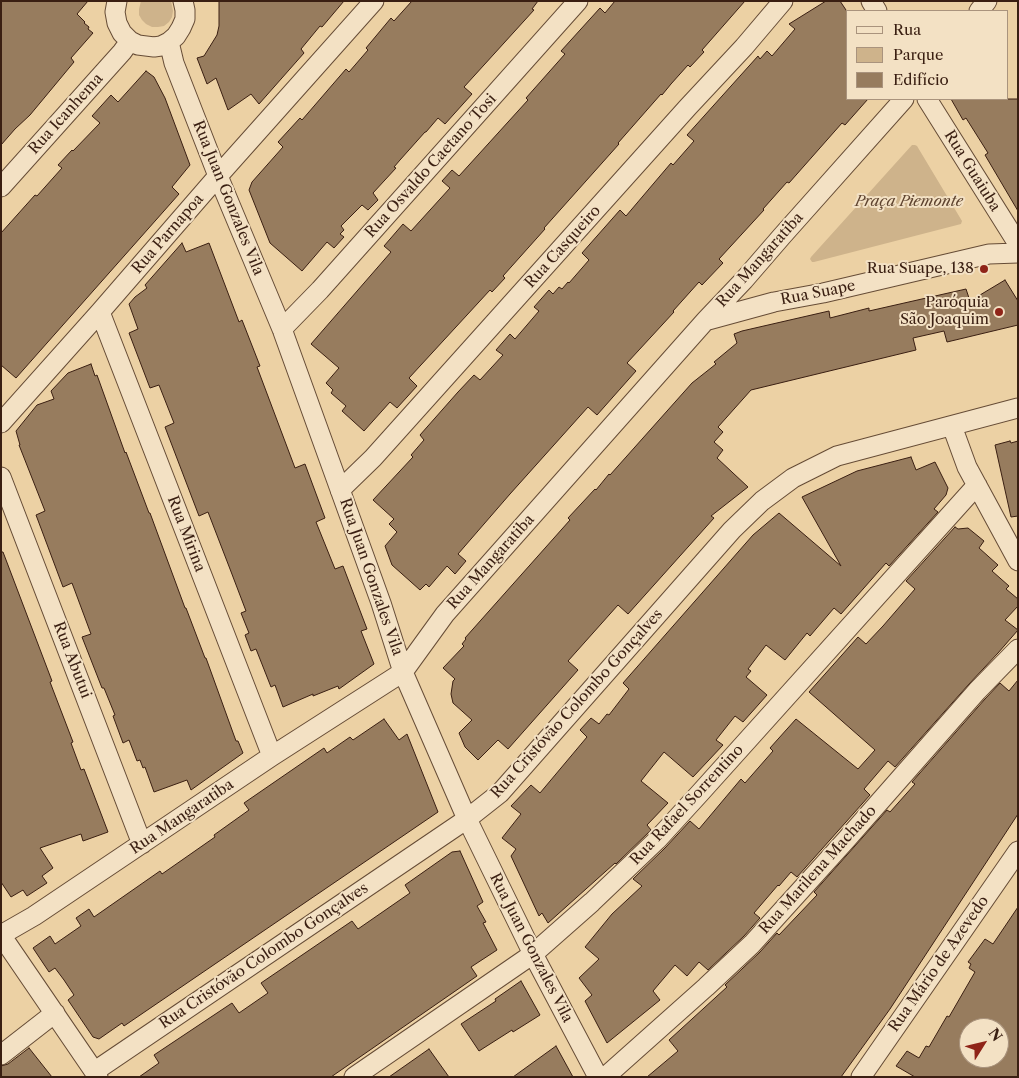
<!DOCTYPE html>
<meta charset="utf-8">
<style>
body{margin:0}
#map{position:relative;width:1019px;height:1078px;overflow:hidden;background:#ecd1a4;font-family:"Libre Caslon Text",serif}
canvas{display:block}
.frame{position:absolute;inset:0;border:2px solid #3a1f12;pointer-events:none}
.legend{position:absolute;left:846px;top:10px;width:162px;height:90px;box-sizing:border-box;background:#f3e1c4;border:1px solid #a9937d;margin:0;padding:6px 9px;list-style:none;font-size:15px;color:#3a1f12}
.legend li{display:flex;align-items:center;gap:10px;height:25px}
.legend b{width:25px;border:1px solid #a9937d}
.north{position:absolute;left:959px;top:1018px;width:50px;height:50px;box-sizing:border-box;background:#f3e1c4;border:1px solid #a9937d;border-radius:50%;rotate:54deg;font-size:14px;font-weight:700;line-height:20px;text-align:center;color:#3a1f12}
.north::after{content:'';display:block;margin:auto;width:18px;height:22px;background:#8f2418;clip-path:polygon(50% 0,100% 100%,50% 72%,0 100%)}
</style>
<div id="map">
<canvas width="1019" height="1078"></canvas>
<div class="frame"></div>
<ul class="legend">
<li><b style="height:6px;background:#f3e1c4"></b>Rua</li>
<li><b style="height:14px;background:#ceb38b"></b>Parque</li>
<li><b style="height:14px;background:#977c5e"></b>Edifício</li>
</ul>
<div class="north">N</div>
</div>
<script>
const g = document.querySelector('canvas').getContext('2d');
g.lineJoin = 'round';
function paint(path, color) { g.fillStyle = color; g.fill(path, 'evenodd'); }
const toPath = rows => new Path2D(rows.map(r => 'M' + r).join(''));
function trace(path, color, width, dash) { g.strokeStyle = color; g.lineWidth = width; g.lineCap = dash ? 'butt' : 'round'; g.setLineDash(dash || []); g.stroke(path); }
function label(font, color, halo, rows, align = 'center') {
  g.font = font + ' "Libre Caslon Text",serif'; g.lineWidth = 4; g.setLineDash([]); g.textBaseline = 'middle'; g.strokeStyle = halo; g.fillStyle = color; for (const [text, x, y, turn = 0] of rows) {
    g.save(); g.translate(x, y); g.rotate((+turn || 0) * Math.PI / 180); g.textAlign = isNaN(turn) ? turn : align; if (halo) g.strokeText(text, 0, 0); g.fillText(text, 0, 0); g.restore();
  }
}
paint(toPath([
 [141,1,171,1,173,11,172,17,169,22,164,26,158,27,152,27,146,24,142,20,139,15,139,9],
 [912,145,915,145,917,146,962,221,961,224,814,262,812,262,810,259,811,257]
]), '#ceb38b');
const building = toPath([
 [1,1,88,1,77,14,85,22,84,23,89,27,88,29,93,33,71,58,74,62,30,115,15,129,1,145,1,1],
 [219,1,344,1,322,27,320,26,301,49,304,53,259,104,251,94,228,110,216,78,207,84,197,58,204,56,217,35,219,26,219,1],
 [412,1,538,1,532,9,534,10,464,87,472,94,445,124,438,118,426,132,425,132,400,160,394,167,396,168,373,193,378,200,368,210,362,205,341,226,344,230,340,234,344,237,334,248,327,242,302,271,270,243,249,190,252,182,283,147,278,142,300,118,302,120,346,69,349,72,368,50,366,48,391,18,394,21,412,1],
 [615,1,745,1,702,50,704,52,690,67,688,65,671,84,662,95,661,94,618,143,619,144,544,228,545,229,503,276,505,278,492,292,490,290,409,378,417,386,397,408,390,402,364,431,342,411,346,406,331,393,333,390,326,383,339,368,311,344,391,252,384,246,403,224,411,231,450,188,442,181,452,170,459,176,528,100,526,98,565,54,561,51,600,8,605,13,615,1],
 [826,1,840,1,848,13,848,99,868,99,845,125,842,123,789,183,787,182,763,209,764,210,719,259,723,263,702,285,699,282,673,311,674,312,627,363,636,371,597,415,588,407,510,494,458,554,466,561,455,574,447,566,429,587,426,584,420,590,392,565,385,546,397,532,389,524,394,519,373,500,413,457,411,455,424,440,420,435,458,392,474,375,480,380,503,355,496,350,510,334,515,339,539,311,534,307,549,290,553,294,559,287,562,289,568,282,569,283,589,260,582,253,620,210,626,216,671,163,673,165,694,141,687,135,758,56,760,59,767,51,772,56,795,29,789,24,826,1],
 [146,71,154,77,165,98,190,165,172,187,179,194,16,378,1,365,1,233,35,195,37,196,62,168,58,165,72,150,73,151,100,123,92,116,111,95,118,102,146,71],
 [951,99,1018,99,1018,211,985,155,988,153,966,118,963,120,951,99],
 [182,243,186,252,209,243,239,322,242,320,260,366,257,367,295,468,305,464,325,518,316,522,335,569,343,566,367,629,361,631,374,664,339,689,338,686,313,696,313,694,283,707,275,685,271,687,256,649,251,651,245,635,249,633,241,613,246,611,230,569,208,512,199,516,165,427,174,423,159,385,150,388,129,333,138,329,129,304,135,297,147,288,145,285,182,243],
 [1005,280,1018,301,1018,325,947,342,944,331,913,338,916,350,751,390,718,427,723,432,714,442,723,450,717,458,748,487,711,516,714,518,628,614,618,605,568,661,578,670,508,749,498,740,478,760,465,747,459,733,472,720,453,703,451,694,453,681,455,679,443,668,464,646,462,644,466,639,465,638,570,520,568,518,595,489,596,490,609,474,610,475,692,383,716,364,714,362,737,343,734,334,742,331,829,311,830,318,869,308,869,311,966,289,970,301,1005,280],
 [91,364,95,376,97,375,125,453,126,452,149,513,150,513,185,608,186,608,205,658,206,658,236,741,238,741,243,753,191,790,187,780,154,792,145,767,143,768,140,760,137,761,129,740,123,743,113,716,115,715,104,688,102,688,82,637,91,634,72,583,63,587,36,515,45,511,19,445,20,445,16,431,37,405,54,399,51,391,68,373,91,364],
 [1010,441,1011,443,1018,441,1018,516,1011,517,995,445,1010,441],
 [911,457,916,470,935,462,948,488,946,495,934,509,938,512,889,566,886,563,841,614,834,608,810,636,807,633,785,660,766,645,748,669,751,671,746,677,767,695,743,722,735,716,716,740,723,745,693,777,664,752,641,781,668,803,647,825,651,830,616,864,615,863,548,923,542,913,539,916,511,856,516,849,502,838,521,814,511,806,531,785,540,793,587,737,580,730,591,718,599,724,607,714,609,715,629,689,623,683,753,535,779,513,841,566,802,497,857,471,911,457],
 [955,527,958,529,968,528,984,541,979,548,998,565,992,571,1009,586,1006,589,1018,599,1018,606,1005,620,1018,630,998,653,969,684,895,767,888,761,864,789,870,795,797,877,791,872,779,886,778,885,754,913,760,918,744,936,708,970,699,962,687,976,675,965,653,991,660,1000,607,1043,585,1001,592,995,579,978,599,959,585,947,612,914,642,886,633,879,665,848,690,821,699,829,741,779,745,783,773,751,770,748,796,719,858,769,875,750,809,692,858,637,866,644,883,626,915,589,906,581,955,527],
 [1,552,3,552,52,681,50,682,73,742,71,743,81,770,84,769,108,832,83,841,81,834,40,848,53,868,42,876,47,883,27,896,23,890,11,897,1,882,1,552],
 [1018,680,1018,814,890,1009,841,1077,647,1077,678,1051,669,1040,727,987,725,985,760,952,777,933,779,935,817,895,814,892,887,810,890,812,915,784,912,782,985,699,1000,683,1009,691,1018,680],
 [384,719,399,740,407,734,438,812,124,1026,122,1023,99,1039,93,1037,68,1000,74,995,64,980,55,968,49,972,33,948,50,936,55,944,81,926,76,918,89,909,94,917,160,871,162,874,215,837,214,835,249,810,244,803,324,748,327,753,350,737,353,740,384,719],
 [460,851,483,902,477,906,486,922,483,923,497,950,471,967,477,976,331,1077,139,1077,159,1063,154,1055,232,1003,239,1013,268,993,261,983,352,921,358,929,410,893,405,885,452,852,460,851],
 [1018,907,1018,1077,915,1077,896,1066,907,1051,919,1058,926,1046,929,1047,947,1016,949,1017,975,972,969,968,971,964,968,962,985,939,993,944,1018,907],
 [969,1028,999,1028,999,1058,969,1058,969,1028],
 [521,981,540,1015,513,1032,512,1030,479,1051,461,1024,496,1001,495,999,521,981],
 [556,1046,573,1077,513,1077,556,1046],
 [29,1048,52,1077,1,1077,1,1066,8,1064,29,1048],
 [429,1049,449,1077,389,1077,429,1049]
]);
paint(building, '#977c5e');
trace(building, '#3a1f12', 1);
const minor = toPath([
 [117,1,115,12,117,23,122,33,130,41,138,45,154,47,161,46,169,42,176,36,181,28,185,19,185,10,183,1],
 [871,1,877,11],
 [979,11,987,1],
 [169,42,174,63,218,176,282,329,381,603,403,672,467,819,533,954,598,1077],
 [927,99,1018,244],
 [1,187,122,52,130,41],
 [100,312,272,756],
 [708,320,774,302,823,293,989,254,1018,253],
 [282,329,320,290,578,1],
 [1,423,100,312,218,176,374,1],
 [952,426,967,467,1018,561],
 [1,477,142,844],
 [340,490,373,458,688,107,744,47,783,1],
 [1,935,34,916,272,756,403,672,445,614,706,320,744,280,782,236,904,99],
 [1,935,98,1077],
 [1,1055,55,1013],
 [95,1071,467,819,500,793,732,530,762,501,793,478,837,456,1018,408],
 [354,1077,533,954,592,902,657,840,700,793,977,485],
 [605,1077,706,987,752,944,846,840,977,691,1018,649],
 [861,1077,1018,851]
]);
trace(minor, '#664c36', 21);
trace(minor, '#f3e1c4', 19);
for (const [x, y, r, color] of [
 [984,269,5,"#8f2418"],
 [999,312,5,"#8f2418"]
]) { const dot = new Path2D(); dot.arc(x, y, r, 0, 2 * Math.PI); g.fillStyle = color; g.fill(dot); trace(dot, '#f3e1c4', 2); }
label('15px', '#3a1f12', '#f3e1c4', [
 ["Rua Icanhema",66,114,-48],
 ["Rua Osvaldo Caetano Tosi",431,166,-48],
 ["Rua Guaiuba",972,171,58],
 ["Rua Juan Gonzales Vila",228,198,68],
 ["Rua Parnapoa",168,234,-49],
 ["Rua Casqueiro",563,247,-48],
 ["Rua Mangaratiba",760,260,-48],
 ["Rua Suape",818,293,-11],
 ["Rua Mirina",186,534,69],
 ["Rua Mangaratiba",491,562,-48],
 ["Rua Juan Gonzales Vila",371,577,71],
 ["Rua Abutui",72,660,69],
 ["Rua Cristóvão Colombo Gonçalves",577,704,-48],
 ["Rua Rafael Sorrentino",687,805,-47],
 ["Rua Mangaratiba",182,817,-34],
 ["Rua Marilena Machado",818,870,-48],
 ["Rua Juan Gonzales Vila",531,948,63],
 ["Rua Cristóvão Colombo Gonçalves",264,956,-34],
 ["Rua Mário de Azevedo",939,964,-55]
]);
label('italic 15px', '#5f4430', '#f3e1c4', [
 ["Praça Piemonte",909,202]
]);
label('15px', '#3a1f12', '#f3e1c4', [
 ["Rua Suape, 138",974,269],
 ["Paróquia",989,303],
 ["São Joaquim",989,320]
], 'right');
</script>
